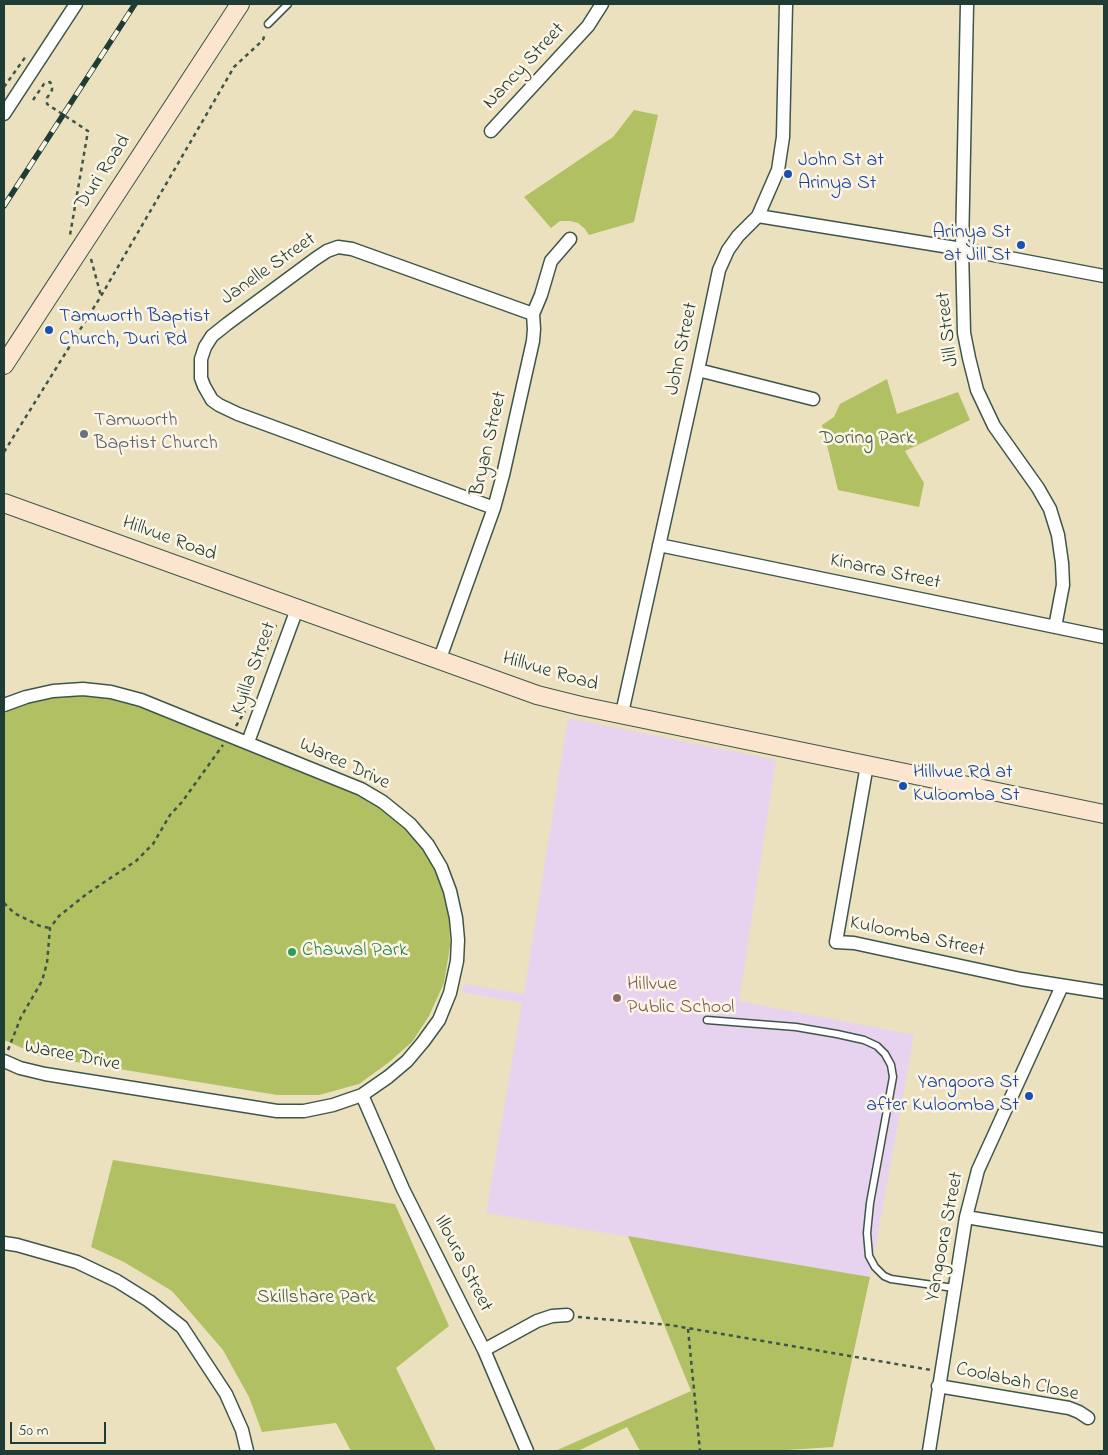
<!DOCTYPE html>
<style>
body{margin:0}
#map{position:relative;width:1108px;height:1455px;overflow:hidden;background:#ece1bf;font-family:"Indie Flower",sans-serif}
canvas{display:block}
.frame{position:absolute;inset:0;border:5px solid #1f3d34;pointer-events:none}
.scale{position:absolute;left:10px;top:1422px;width:96px;height:22px;box-sizing:border-box;border:2px solid #1f3d34;border-top:0;padding-left:6px;font-size:15px;line-height:18px;white-space:nowrap;color:#1f3d34;-webkit-text-stroke:4px #fcf5e5;paint-order:stroke}
</style>
<div id="map">
<canvas width="1108" height="1455"></canvas>
<div class="frame"></div>
<div class="scale">50 m</div>
</div>
<script>
const g = document.querySelector('canvas').getContext('2d');
g.lineJoin = 'round';
function paint(path, color) { g.fillStyle = color; g.fill(path, 'evenodd'); }
const toPath = rows => new Path2D(rows.map(r => 'M' + r).join(''));
function trace(path, color, width, dash) { g.strokeStyle = color; g.lineWidth = width; g.lineCap = dash ? 'butt' : 'round'; g.setLineDash(dash || []); g.stroke(path); }
function label(font, color, halo, rows, align = 'center') {
  g.font = font + ' "Indie Flower",sans-serif'; g.lineWidth = 5; g.setLineDash([]); g.textBaseline = 'middle'; g.strokeStyle = halo; g.fillStyle = color; for (const [text, x, y, turn = 0] of rows) {
    g.save(); g.translate(x, y); g.rotate((+turn || 0) * Math.PI / 180); g.textAlign = isNaN(turn) ? turn : align; if (halo) g.strokeText(text, 0, 0); g.fillText(text, 0, 0); g.restore();
  }
}
paint(toPath([
 [568,718,776,760,739,1001,914,1035,870,1277,486,1213,522,1003,462,992,464,984,524,994]
]), '#e7d2ef');
paint(toPath([
 [634,110,658,115,634,222,589,235,585,229,578,223,570,221,560,221,551,228,524,197,613,137],
 [887,379,897,414,958,392,970,420,905,451,924,483,919,507,838,490,822,425,834,417,840,404],
 [97,693,142,702,371,798,421,842,437,872,444,891,449,914,450,946,444,983,429,1016,412,1042,388,1063,359,1084,319,1095,277,1095,40,1056,4,1040,4,710,53,695],
 [113,1160,395,1204,449,1326,396,1368,436,1451,351,1451,336,1423,262,1432,249,1397,223,1350,172,1291,124,1262,91,1247],
 [628,1236,870,1277,833,1447,772,1451,640,1451,627,1427,578,1451,555,1451,691,1391]
]), '#b1c063');
const lane = toPath([
 [268,24,288,4],
 [707,1020,796,1027,837,1034,864,1040,877,1046,885,1054,891,1065,893,1077,870,1203,867,1233,869,1256,875,1267,884,1276,891,1279,954,1288]
]);
const street = toPath([
 [967,4,962,249,964,333,969,358,977,390,994,426,1038,488,1050,509,1058,535,1062,563,1063,585,1055,627],
 [4,114,76,4],
 [491,131,588,26,602,4],
 [758,216,962,249,1104,276],
 [698,370,813,399],
 [494,508,238,414,219,405,212,400,204,386,201,378,201,359,205,347,212,336,227,324,315,259,327,251,338,247,352,249,533,314],
 [659,545,1104,637],
 [439,661,494,508,503,475,533,341,534,329,533,314,541,295,551,261,570,239],
 [4,705,26,697,53,691,83,689,111,692,141,700,361,789,383,802,410,824,428,845,441,867,450,891,456,918,458,940,457,961,450,993,439,1020,423,1042,407,1061,388,1077,362,1095,333,1105,304,1111,277,1111,45,1074,20,1068,4,1061],
 [622,713,698,370,719,270,728,250,738,236,758,216,778,170,783,137,786,4],
 [248,742,297,609],
 [867,765,836,942,854,943,1021,979,1104,992],
 [362,1095,403,1189,484,1350,527,1451],
 [966,1217,1104,1240],
 [4,1243,17,1245,77,1262,117,1281,149,1301,182,1327,226,1394,242,1430,247,1451],
 [484,1350,537,1321,552,1316,567,1315],
 [938,1386,1069,1408,1079,1412,1088,1418],
 [929,1451,966,1217,978,1170,1062,986]
]);
const secondary = toPath([
 [4,365,240,4],
 [4,503,537,695,581,706,1104,814]
]);
trace(lane, '#3e5649', 9);
trace(street, '#3e5649', 15);
trace(secondary, '#3e5649', 20);
trace(toPath([
 [4,87,26,56],
 [33,100,44,84,50,82,52,85,52,90,47,98,47,104,88,131,70,235],
 [91,259,101,296],
 [4,452,101,296,234,67,263,40,265,33],
 [261,666,276,625],
 [236,726,245,711],
 [4,903,14,913,40,926,50,928],
 [8,1050,21,1017,42,981,47,963,50,928,59,916,88,893,136,861,153,844,170,815,182,802,223,745],
 [578,1317,670,1325,931,1370],
 [688,1329,700,1451]
]), '#3e5649', 2.5, [4, 4]);
trace(lane, '#fff', 6);
trace(street, '#fff', 12);
trace(secondary, '#fbe5cf', 18);
const rail = toPath([
 [4,206,135,4]
]);
trace(rail, '#1f3d34', 5.5);
trace(rail, '#fcf5e5', 4, [11]);
for (const [x, y, r, color] of [
 [788,174,5,"#1a4fb4"],
 [1021,245,5,"#1a4fb4"],
 [49,330,5,"#1a4fb4"],
 [84,434,5,"#6b7280"],
 [903,786,5,"#1a4fb4"],
 [292,952,5,"#2e9e5b"],
 [617,998,5,"#8d6e63"],
 [1029,1096,5,"#1a4fb4"]
]) { const dot = new Path2D(); dot.arc(x, y, r, 0, 2 * Math.PI); g.fillStyle = color; g.fill(dot); trace(dot, '#fcf5e5', 2); }
label('20px', '#1f3d34', '#fcf5e5', [
 ["Nancy Street",525,67,-47],
 ["Duri Road",104,173,-57],
 ["Janelle Street",269,270,-35],
 ["Jill Street",949,329,-97],
 ["John Street",683,349,-78],
 ["Bryan Street",490,444,-77],
 ["Hillvue Road",169,540,20],
 ["Kinarra Street",885,573,12],
 ["Kyilla Street",255,669,-70],
 ["Hillvue Road",550,673,16],
 ["Waree Drive",344,765,25],
 ["Kuloomba Street",917,938,12],
 ["Waree Drive",72,1057,11],
 ["Yangoora Street",946,1237,-79],
 ["Illoura Street",462,1264,63],
 ["Coolabah Close",1017,1383,12]
]);
label('20px', '#164399', '#fcf5e5', [
 ["John St at",798,162],
 ["Arinya St",798,185],
 ["Arinya St",1011,234,"right"],
 ["at Jill St",1011,257,"right"],
 ["Tamworth Baptist",59,318],
 ["Church, Duri Rd",59,341],
 ["Hillvue Rd at",913,774],
 ["Kuloomba St",913,797],
 ["Yangoora St",1019,1084,"right"],
 ["after Kuloomba St",1019,1107,"right"]
], 'left');
label('20px', '#5b616d', '#fcf5e5', [
 ["Tamworth",94,422],
 ["Baptist Church",94,445]
], 'left');
label('20px', '#445e40', '#fcf5e5', [
 ["Doring Park",867,440],
 ["Skillshare Park",316,1299]
]);
label('20px', '#27864d', '#fcf5e5', [
 ["Chauval Park",302,952]
], 'left');
label('20px', '#785e54', '#fcf5e5', [
 ["Hillvue",627,986],
 ["Public School",627,1009]
], 'left');
</script>
